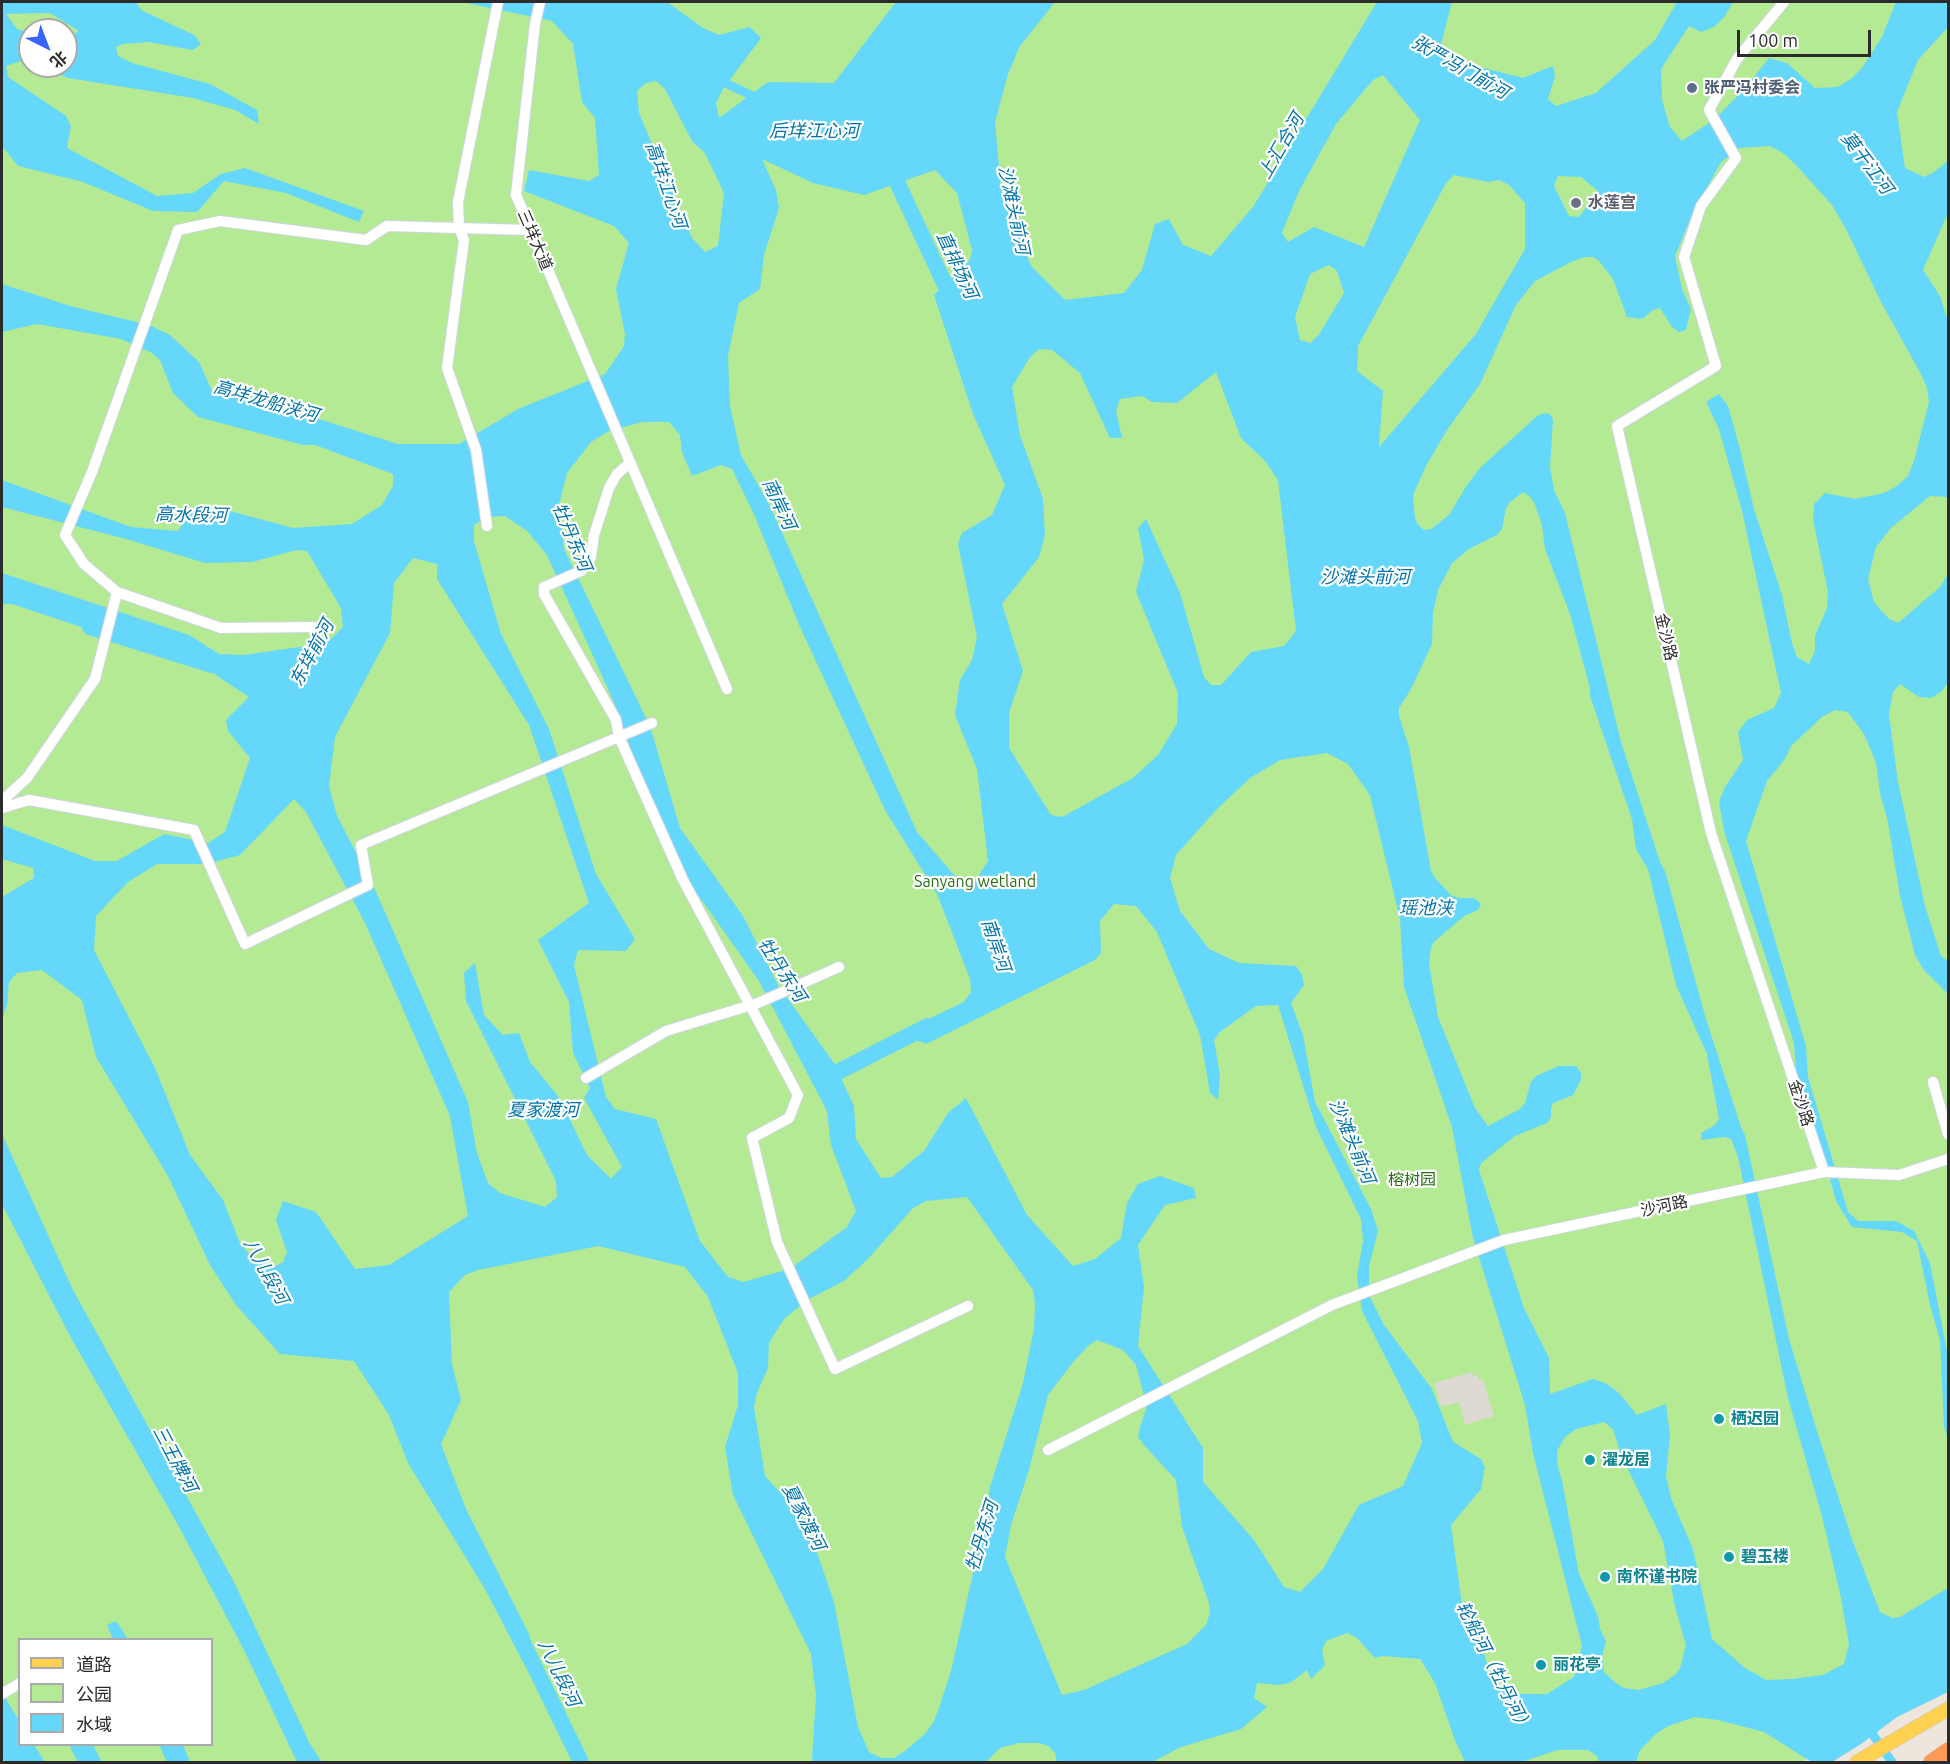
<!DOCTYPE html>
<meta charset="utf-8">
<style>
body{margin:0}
#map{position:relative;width:1950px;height:1764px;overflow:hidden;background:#eee6dc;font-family:Ubuntu,"Noto Sans SC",sans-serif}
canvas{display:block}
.frame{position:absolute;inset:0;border:3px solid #2b2b2b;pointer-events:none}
.legend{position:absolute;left:18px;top:1638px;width:195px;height:108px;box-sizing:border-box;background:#fff;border:2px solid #aaa;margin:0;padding:8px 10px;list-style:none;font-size:18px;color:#2b2b2b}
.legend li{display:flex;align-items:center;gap:12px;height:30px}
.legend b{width:30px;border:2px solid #aaa}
.north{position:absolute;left:18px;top:18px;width:60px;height:60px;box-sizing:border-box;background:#fff;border:2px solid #aaa;border-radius:50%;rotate:138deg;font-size:16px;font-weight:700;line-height:24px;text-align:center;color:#2b2b2b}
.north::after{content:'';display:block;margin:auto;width:21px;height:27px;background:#3863ff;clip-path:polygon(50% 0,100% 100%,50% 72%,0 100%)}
.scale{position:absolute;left:1737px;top:30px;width:134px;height:27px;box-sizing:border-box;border:3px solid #2b2b2b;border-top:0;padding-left:8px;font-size:18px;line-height:21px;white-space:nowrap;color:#2b2b2b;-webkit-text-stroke:4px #fff;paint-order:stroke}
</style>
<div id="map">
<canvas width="1950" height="1764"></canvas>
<div class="frame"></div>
<ul class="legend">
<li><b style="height:8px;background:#fed151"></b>道路</li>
<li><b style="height:16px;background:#b3ea93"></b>公园</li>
<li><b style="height:16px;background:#65d7fa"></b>水域</li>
</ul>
<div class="north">北</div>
<div class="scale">100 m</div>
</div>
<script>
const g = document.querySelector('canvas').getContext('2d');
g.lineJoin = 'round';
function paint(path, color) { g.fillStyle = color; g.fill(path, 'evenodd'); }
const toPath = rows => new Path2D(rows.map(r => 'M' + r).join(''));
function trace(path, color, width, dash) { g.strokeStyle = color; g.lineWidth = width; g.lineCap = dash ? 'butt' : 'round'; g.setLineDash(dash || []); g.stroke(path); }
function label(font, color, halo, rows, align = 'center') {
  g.font = font + ' Ubuntu,"Noto Sans SC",sans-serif'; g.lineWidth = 4.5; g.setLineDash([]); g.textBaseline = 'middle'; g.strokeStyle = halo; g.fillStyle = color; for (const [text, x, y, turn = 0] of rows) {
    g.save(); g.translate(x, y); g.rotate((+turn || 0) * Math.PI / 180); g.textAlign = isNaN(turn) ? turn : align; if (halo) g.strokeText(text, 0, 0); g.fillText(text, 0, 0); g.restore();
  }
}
paint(toPath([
 [2,2,1948,2,1948,1661,1802,1762,2,1762],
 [30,30,66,30,66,66,30,66],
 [20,1640,212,1640,212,1744,20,1744]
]), '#b3ea93');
paint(toPath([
 [1472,1372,1473,1376,1477,1375,1479,1380,1483,1379,1494,1416,1465,1425,1459,1402,1441,1407,1434,1383]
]), '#ded9d3');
paint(toPath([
 [2,2,136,2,141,10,194,35,201,44,193,50,148,42,123,44,116,47,118,56,132,63,210,84,257,110,259,124,235,110,193,98,68,78,39,66,66,66,66,38,79,31,50,13,6,14,17,29,30,33,30,62,24,60,6,66,8,77,66,116,71,126,67,148,157,196,193,193,221,174,245,168,364,211,359,222,286,193,224,181,197,212,153,211,83,182,18,166,2,146],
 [462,2,667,2,703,28,719,35,750,27,761,38,723,89,716,103,719,118,768,82,834,83,896,2,1055,2,1020,46,1008,74,995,122,1001,188,1031,266,1065,300,1124,293,1142,270,1155,224,1169,219,1183,245,1211,256,1253,207,1377,2,1452,2,1440,48,1445,58,1523,78,1553,66,1555,76,1548,99,1556,106,1596,93,1655,40,1677,2,1733,2,1725,16,1714,27,1701,32,1689,26,1661,69,1662,100,1670,127,1682,141,1715,119,1745,88,1769,58,1787,63,1815,88,1838,87,1851,79,1862,68,1882,37,1896,2,1948,2,1948,27,1918,60,1897,112,1905,168,1924,177,1934,172,1948,161,1948,213,1923,270,1940,296,1948,321,1948,497,1930,496,1891,528,1876,547,1868,579,1874,602,1889,619,1898,623,1940,587,1948,574,1948,682,1942,691,1931,698,1919,697,1900,684,1893,692,1889,714,1898,782,1925,906,1941,956,1948,961,1948,994,1923,969,1915,955,1900,896,1888,822,1880,793,1876,762,1864,734,1848,712,1835,710,1822,717,1791,746,1785,759,1767,781,1746,841,1806,1046,1808,1077,1848,1212,1858,1221,1896,1221,1914,1231,1930,1263,1948,1356,1948,1439,1944,1426,1940,1340,1930,1305,1917,1241,1902,1232,1852,1227,1836,1201,1823,1152,1796,1072,1794,1043,1724,831,1719,802,1725,787,1743,760,1738,732,1747,720,1774,708,1781,693,1742,511,1719,429,1706,402,1719,394,1728,406,1740,449,1754,509,1782,595,1792,643,1797,657,1809,664,1815,651,1815,636,1827,608,1828,592,1813,519,1814,504,1825,493,1855,499,1884,493,1897,486,1908,476,1914,461,1929,402,1927,388,1921,374,1881,302,1847,231,1832,205,1794,163,1783,153,1770,146,1739,148,1721,162,1691,217,1675,256,1682,289,1691,309,1686,330,1679,332,1672,327,1660,308,1653,310,1642,319,1627,317,1613,279,1599,261,1593,257,1585,257,1571,262,1535,281,1516,305,1480,384,1447,430,1426,466,1413,495,1415,518,1418,525,1424,530,1431,529,1449,515,1465,488,1480,468,1536,417,1543,413,1550,414,1553,420,1550,467,1554,490,1565,513,1621,742,1660,862,1665,871,1706,1019,1741,1127,1745,1135,1789,1339,1816,1428,1852,1539,1880,1612,1892,1618,1900,1617,1948,1588,1948,1692,1897,1717,1861,1744,1832,1762,1810,1761,1764,1732,1718,1720,1695,1717,1668,1726,1656,1734,1640,1750,1636,1762,1599,1762,1597,1756,1588,1750,1557,1750,1522,1762,1465,1762,1455,1740,1435,1683,1420,1659,1383,1656,1375,1658,1357,1638,1347,1633,1326,1641,1322,1650,1325,1665,1311,1679,1307,1670,1290,1683,1278,1685,1257,1683,1254,1698,1267,1707,1241,1729,1181,1747,1152,1762,1057,1762,1055,1753,1048,1746,1039,1743,1019,1743,1000,1748,986,1762,813,1762,812,1757,816,1696,811,1654,733,1495,725,1447,738,1405,738,1373,708,1297,685,1267,598,1246,478,1270,465,1275,449,1292,452,1364,461,1400,441,1444,466,1509,529,1634,534,1656,523,1662,485,1589,408,1463,389,1415,354,1361,280,1354,236,1305,210,1265,168,1176,96,1057,82,1000,42,970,17,973,9,982,7,1005,2,1019,2,897,34,878,33,868,2,859,2,825,95,861,117,861,164,834,208,843,225,832,250,758,228,731,226,720,249,697,172,646,78,626,12,604,2,604,2,573,189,635,219,654,244,655,327,643,343,627,341,608,307,551,297,550,252,562,205,563,126,539,2,507,2,480,131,527,178,531,192,512,215,507,293,528,352,524,382,505,393,486,393,474,315,445,303,445,198,417,173,393,160,360,152,353,121,339,37,324,2,332,2,284,70,306,149,325,170,335,199,362,213,393,249,397,398,444,459,444,518,409,605,374,624,346,625,334,616,289,629,243,614,226,524,191,529,170,589,181,599,175,595,118,582,102,573,44,552,21],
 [1383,75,1420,120,1364,247,1314,227,1288,242,1282,233,1299,191,1336,124,1373,80],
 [656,81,665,89,692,141,705,153,724,193,718,246,705,252,692,238,639,113,637,91,646,83],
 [762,159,813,183,864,195,935,170,957,193,972,250,970,260,934,295,973,414,1005,485,992,515,962,533,958,544,977,637,972,660,960,680,955,715,977,769,988,861,974,883,955,876,917,832,770,506,741,455,730,406,728,356,739,303,760,289,764,255,779,208,776,190],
 [1454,175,1488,182,1499,180,1509,185,1525,203,1525,249,1476,334,1379,447,1383,391,1357,371,1358,346,1446,183],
 [1558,176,1581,177,1598,191,1579,217,1569,216,1554,186],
 [1329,265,1337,271,1344,293,1318,336,1310,343,1300,340,1295,317,1310,274],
 [1039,349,1052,350,1080,373,1110,438,1122,438,1116,411,1120,399,1142,396,1152,402,1177,403,1216,372,1241,438,1265,461,1278,480,1296,631,1284,646,1251,652,1221,685,1211,685,1204,677,1180,593,1146,519,1138,528,1144,560,1136,592,1178,693,1177,724,1158,755,1133,778,1062,817,1051,815,1009,748,1009,713,1023,671,1002,604,1039,557,1045,535,1043,499,1020,435,1012,387,1030,357],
 [642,422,669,422,680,435,682,452,692,476,721,465,732,469,753,512,800,627,885,810,937,894,970,979,971,992,964,1002,899,1033,926,1044,1095,960,1101,953,1100,921,1114,904,1136,906,1157,932,1200,1035,1210,1093,1218,1100,1220,1075,1214,1040,1220,1032,1256,1006,1278,1005,1316,1127,1361,1219,1363,1241,1357,1276,1362,1311,1418,1421,1422,1443,1403,1486,1359,1505,1323,1569,1300,1592,1284,1587,1254,1540,1203,1482,1203,1448,1138,1346,1144,1287,1138,1245,1165,1205,1196,1198,1194,1188,1160,1176,1138,1184,1127,1203,1121,1238,1095,1259,1073,1266,1027,1215,966,1098,948,1113,924,1151,892,1177,881,1178,856,1139,854,1106,834,1063,778,985,743,916,680,828,650,726,564,549,559,505,567,473,591,442,609,431],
 [1523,492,1529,496,1534,502,1542,525,1545,549,1570,614,1590,688,1590,696,1632,819,1636,849,1648,869,1676,985,1707,1054,1719,1119,1715,1125,1701,1133,1701,1140,1724,1137,1731,1139,1738,1157,1788,1398,1822,1516,1841,1598,1849,1644,1844,1664,1823,1675,1792,1679,1766,1680,1745,1668,1712,1639,1693,1549,1671,1498,1666,1476,1670,1435,1666,1404,1637,1415,1619,1393,1607,1384,1593,1379,1550,1394,1549,1358,1524,1308,1479,1170,1481,1163,1515,1136,1547,1123,1551,1117,1551,1109,1553,1103,1573,1095,1581,1080,1581,1073,1576,1066,1559,1066,1536,1076,1531,1082,1525,1103,1520,1109,1488,1126,1475,1108,1438,1017,1429,963,1431,947,1435,941,1464,916,1478,910,1481,904,1474,898,1458,898,1451,895,1435,878,1431,871,1409,747,1399,716,1399,708,1411,689,1432,644,1433,613,1438,590,1452,563,1469,549,1497,535,1502,529,1506,508,1510,502],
 [505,516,527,531,547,555,614,702,669,854,759,981,827,1111,831,1145,856,1211,847,1227,790,1269,743,1282,728,1277,700,1241,656,1119,615,1109,606,1097,574,965,578,950,626,951,635,939,596,874,549,729,501,634,474,541,474,525,488,517],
 [413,558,437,564,437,579,529,725,589,903,538,940,569,1002,573,1053,590,1088,584,1098,622,1167,611,1179,587,1155,559,1097,530,1062,519,1033,503,1035,484,1015,475,963,464,973,466,1001,556,1181,557,1197,545,1207,500,1193,488,1183,477,1153,468,1102,374,887,337,816,329,786,335,737,390,633,394,583],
 [1327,753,1348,764,1370,795,1400,919,1404,987,1452,1127,1473,1238,1525,1405,1533,1453,1582,1646,1574,1677,1547,1694,1513,1694,1493,1684,1484,1653,1465,1627,1451,1525,1481,1489,1485,1467,1481,1459,1453,1442,1432,1389,1384,1325,1369,1295,1369,1266,1378,1231,1371,1209,1315,1102,1303,1035,1291,1003,1304,985,1302,975,1296,966,1239,963,1209,949,1180,911,1170,878,1176,855,1216,810,1250,778,1280,760],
 [294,799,306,812,365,923,450,1116,468,1216,389,1265,355,1269,316,1212,283,1201,276,1220,287,1252,283,1262,274,1267,253,1259,240,1243,223,1200,190,1155,155,1068,94,950,96,916,128,882,157,864,207,864,240,855],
 [967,1197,1033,1290,1035,1304,1034,1329,1023,1383,990,1487,983,1529,951,1671,938,1711,933,1723,925,1734,905,1751,894,1758,881,1758,869,1752,858,1727,834,1602,812,1538,804,1520,795,1509,765,1476,754,1407,757,1393,768,1368,769,1343,784,1319,807,1300,844,1281,867,1260,913,1208,926,1201],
 [1097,1340,1123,1350,1136,1365,1147,1407,1140,1427,1138,1437,1143,1444,1176,1480,1182,1527,1209,1603,1210,1613,1206,1625,1187,1644,1084,1690,1062,1695,1005,1557,1011,1525,1029,1470,1048,1395,1074,1361,1089,1345],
 [1604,1422,1613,1429,1621,1455,1663,1541,1675,1607,1686,1645,1680,1668,1676,1674,1663,1683,1639,1690,1624,1688,1617,1684,1604,1672,1602,1657,1606,1641,1600,1629,1598,1616,1579,1574,1562,1480,1558,1467,1557,1451,1565,1437,1576,1429],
 [2,1134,73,1290,234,1582,310,1744,322,1762,297,1762,244,1650,177,1523,71,1338,2,1204],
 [116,1621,128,1639,113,1639,107,1625],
 [2,1692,19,1721,20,1744,34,1745,45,1762,5,1762,2,1755],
 [69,1745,93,1745,102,1762,78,1762],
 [159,1745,183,1745,190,1762,167,1762]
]), '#65d7fa');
trace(toPath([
 [717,79,761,100],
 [1866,1725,1892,1762]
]), '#65d7fa', 9);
trace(toPath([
 [888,163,955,306],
 [90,627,212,665],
 [822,1080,928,1026],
 [521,1639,581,1762]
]), '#65d7fa', 16);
const minor = toPath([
 [540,2,535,24,516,195,727,689],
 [1784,2,1737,59,1709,110,1736,158,1701,206,1684,257,1716,366,1617,426,1711,833,1824,1172],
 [630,463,617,474,609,488,594,535,591,557,581,571,544,587,544,594,616,720,619,737,683,880,798,1095,789,1118,752,1138,777,1242,835,1369,968,1306],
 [487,526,476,450,447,368,464,240,459,228,458,202,498,2],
 [313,627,221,628,117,592,84,564,65,535,92,472,178,230,220,221,366,240,387,226,530,230],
 [2,801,27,778,95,679,117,592],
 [2,808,29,800,194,830,245,944,368,885,361,845,652,723],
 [586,1078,666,1031,758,1003,839,967],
 [1933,1082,1948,1134],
 [1048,1450,1332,1305,1504,1240,1824,1172,1899,1175,1948,1159],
 [2,1694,20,1683]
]);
const major = toPath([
 [1857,1762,1948,1709]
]);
const highway = toPath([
 [1931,1762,1948,1750]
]);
trace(minor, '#d1d5e5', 12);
trace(major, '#c8c8c8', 15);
trace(highway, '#c8c8c8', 16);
trace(minor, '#fff', 10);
trace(major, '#fed151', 14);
trace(highway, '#ff9a56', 15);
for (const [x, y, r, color] of [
 [1692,88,6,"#5c6f8a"],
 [1576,203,6,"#6b7280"],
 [1719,1419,6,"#0f9aa8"],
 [1590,1460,6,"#0f9aa8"],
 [1729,1557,6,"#0f9aa8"],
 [1605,1577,6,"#0f9aa8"],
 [1541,1665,6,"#0f9aa8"]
]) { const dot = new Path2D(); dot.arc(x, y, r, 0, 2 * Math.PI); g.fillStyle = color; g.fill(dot); trace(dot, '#fff', 2); }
label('bold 16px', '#4e5e75', '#fff', [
 ["张严冯村委会",1704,88]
], 'left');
label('bold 16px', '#5b616d', '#fff', [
 ["水莲宫",1588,203]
], 'left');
label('16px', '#2b2b2b', '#fff', [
 ["三垟大道",535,240,67],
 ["金沙路",1666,637,77],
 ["金沙路",1801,1103,72],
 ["沙河路",1664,1206,-12]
]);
label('16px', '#297013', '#fff', [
 ["Sanyang wetland",975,882],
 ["榕树园",1412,1180]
]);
label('bold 16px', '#0d838f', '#fff', [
 ["栖迟园",1731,1419],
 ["濯龙居",1602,1460],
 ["碧玉楼",1741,1557],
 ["南怀谨书院",1617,1577],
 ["丽花亭",1553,1665]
], 'left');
label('italic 18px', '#0074aa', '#fff', [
 ["张严冯门前河",1460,67,30],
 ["后垟江心河",814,131],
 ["上汇合河",1281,146,-60],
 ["莫干江河",1867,163,53],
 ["高垟江心河",666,185,71],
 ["沙滩头前河",1014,210,78],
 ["直排场河",957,265,65],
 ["高垟龙船浃河",266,401,16],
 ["南岸河",779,504,65],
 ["高水段河",191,515,1],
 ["牡丹东河",572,537,67],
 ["沙滩头前河",1365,577],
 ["东垟前河",312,653,-62],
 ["瑶池浃",1426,908],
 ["南岸河",996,945,71],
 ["牡丹东河",782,970,57],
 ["夏家渡河",543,1110],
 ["沙滩头前河",1352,1141,67],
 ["八儿段河",266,1271,61],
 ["三王牌河",175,1459,62],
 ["夏家渡河",804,1517,63],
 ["牡丹东河",982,1536,-73],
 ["轮船河（牡丹河）",1494,1667,63],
 ["八儿段河",559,1673,64]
]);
</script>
